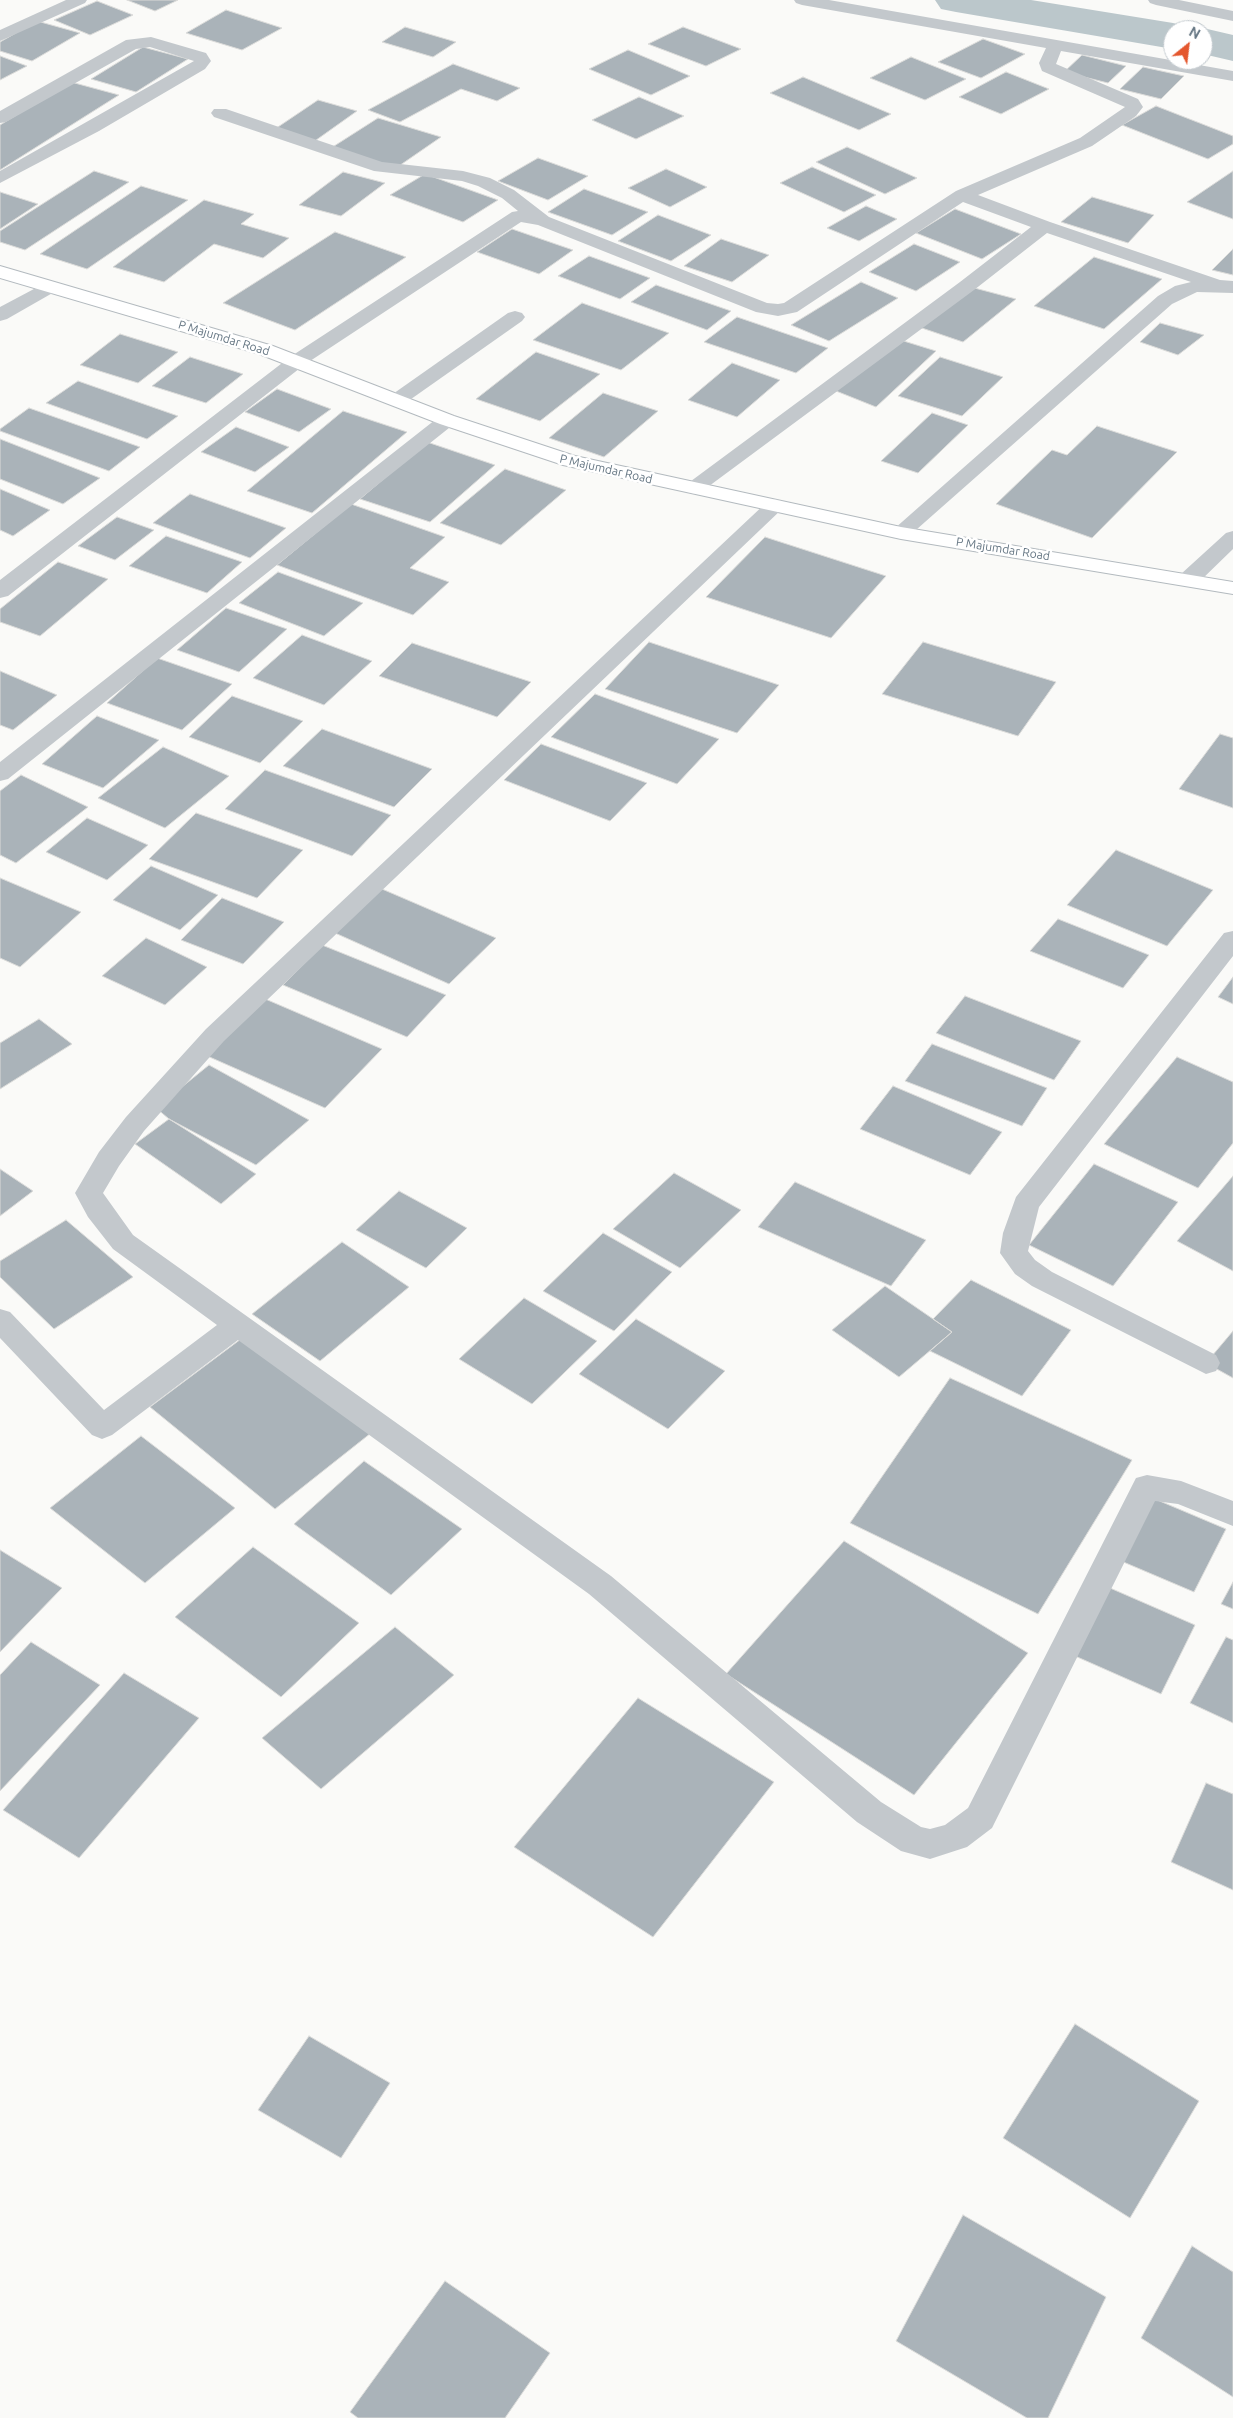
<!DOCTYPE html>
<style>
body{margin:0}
#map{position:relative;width:1233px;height:2418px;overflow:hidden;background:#fafaf8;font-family:Ubuntu,sans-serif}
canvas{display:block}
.north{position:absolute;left:1163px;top:20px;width:50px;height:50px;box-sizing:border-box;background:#fff;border:1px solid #c1c8cd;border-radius:50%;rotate:29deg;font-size:14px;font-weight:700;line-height:20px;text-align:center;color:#657683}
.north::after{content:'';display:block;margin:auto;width:18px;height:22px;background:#e4572e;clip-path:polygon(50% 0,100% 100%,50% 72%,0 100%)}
</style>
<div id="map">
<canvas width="1233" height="2418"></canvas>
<div class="north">N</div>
</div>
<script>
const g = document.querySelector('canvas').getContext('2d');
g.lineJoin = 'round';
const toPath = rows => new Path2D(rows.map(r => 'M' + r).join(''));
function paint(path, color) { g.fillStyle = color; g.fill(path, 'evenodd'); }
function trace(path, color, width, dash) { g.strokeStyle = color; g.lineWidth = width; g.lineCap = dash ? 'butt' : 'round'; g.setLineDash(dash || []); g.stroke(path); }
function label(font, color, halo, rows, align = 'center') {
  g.font = font + ' Ubuntu,sans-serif'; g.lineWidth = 5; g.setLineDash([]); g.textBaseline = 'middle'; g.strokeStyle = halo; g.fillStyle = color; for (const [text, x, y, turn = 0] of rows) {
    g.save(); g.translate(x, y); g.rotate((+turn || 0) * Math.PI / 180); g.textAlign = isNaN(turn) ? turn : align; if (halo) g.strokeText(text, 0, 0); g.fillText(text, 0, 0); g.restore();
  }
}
paint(toPath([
 [935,0,1031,0,1173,23,1188,27,1190,30,1173,30,1173,49,956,12,941,9,935,0],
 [1203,28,1233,35,1233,61,1203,54,1203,30,1197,30,1203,28]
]), '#bbc7cb');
const building = toPath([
 [127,0,178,0,155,11,127,0],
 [97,1,133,15,90,35,54,20,97,1],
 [226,10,282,28,242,50,186,33,226,10],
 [37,21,80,33,32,61,0,51,0,42,37,21],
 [405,27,456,42,433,57,382,42,405,27],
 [683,27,741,49,706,66,648,44,683,27],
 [983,39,1025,54,981,78,938,62,983,39],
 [143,47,188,59,136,92,91,79,143,47],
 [628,50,690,76,651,95,589,69,628,50],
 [1082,55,1126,66,1108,83,1064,72,1082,55],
 [0,56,27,66,0,80,0,56],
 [911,57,966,79,925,100,870,78,911,57],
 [453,64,520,88,497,101,461,89,400,122,368,110,453,64],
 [1143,67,1184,76,1161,99,1120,89,1143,67],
 [1006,72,1049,89,1001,114,959,97,1006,72],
 [803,77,891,114,859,130,770,93,803,77],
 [71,82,119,95,0,170,0,125,71,82],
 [639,97,684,116,636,139,592,120,639,97],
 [318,100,357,111,312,143,272,131,318,100],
 [1156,106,1233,136,1233,144,1208,159,1122,125,1156,106],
 [378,118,441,137,396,168,331,148,378,118],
 [847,147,917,178,885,194,816,162,847,147],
 [538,158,588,176,548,200,498,181,538,158],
 [812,167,876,195,844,212,780,183,812,167],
 [666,169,707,187,670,207,628,188,666,169],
 [94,171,129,182,25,250,0,242,0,231,94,171],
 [1233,171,1233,219,1187,202,1233,171],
 [343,172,385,183,341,216,299,205,343,172],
 [425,174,498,200,463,222,390,195,425,174],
 [141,186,188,200,87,269,40,254,141,186],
 [584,189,648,212,612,235,548,212,584,189],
 [0,192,38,204,0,229,0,192],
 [1092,197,1154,215,1128,243,1061,222,1092,197],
 [204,200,254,214,241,224,289,238,263,258,214,244,164,282,113,267,204,200],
 [866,206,897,219,859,241,827,228,866,206],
 [955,209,1021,234,982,259,916,233,955,209],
 [658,215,711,235,671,261,618,241,658,215],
 [512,229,573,250,539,274,477,252,512,229],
 [335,232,406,257,295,330,223,303,335,232],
 [721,239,769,255,732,282,684,266,721,239],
 [914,244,960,262,916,291,869,272,914,244],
 [1233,249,1233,275,1212,270,1233,249],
 [589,256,650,278,620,299,558,276,589,256],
 [1094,257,1162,279,1104,329,1034,306,1094,257],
 [861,282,898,298,829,341,791,325,861,282],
 [656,285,731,311,707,330,631,302,656,285],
 [967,286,1016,299,963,342,913,325,967,286],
 [582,303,669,333,621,370,533,340,582,303],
 [737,317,828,348,796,373,704,342,737,317],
 [1160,323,1204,335,1178,355,1140,342,1160,323],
 [120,334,178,352,138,383,80,365,120,334],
 [894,338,936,351,876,407,836,391,894,338],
 [536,352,600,374,540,421,476,399,536,352],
 [190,357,243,374,206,403,152,386,190,357],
 [940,357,1003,377,962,416,898,396,940,357],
 [732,363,780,380,737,417,688,400,732,363],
 [78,381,178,416,147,439,46,403,78,381],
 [277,389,331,409,299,432,245,412,277,389],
 [603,393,658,411,604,457,549,438,603,393],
 [29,408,140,447,109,471,0,431,0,429,29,408],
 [343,411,407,432,312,513,247,491,343,411],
 [932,413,968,425,918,473,881,461,932,413],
 [1097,426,1177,452,1092,538,996,504,1052,450,1067,455,1097,426],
 [236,427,289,447,255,472,201,452,236,427],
 [0,439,100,478,63,504,0,479,0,439],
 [427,442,495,465,430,522,360,499,427,442],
 [505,469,566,490,501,545,440,523,505,469],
 [0,489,50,510,13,536,0,530,0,489],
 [190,494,286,528,250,558,153,523,190,494],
 [351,504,445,537,410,568,449,582,413,615,277,565,351,504],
 [117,517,154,530,115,560,78,546,117,517],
 [166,536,242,562,207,593,129,566,166,536],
 [765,537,886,576,831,638,706,597,765,537],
 [58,562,108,579,40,636,0,622,0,609,58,562],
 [278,572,363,603,324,636,239,603,278,572],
 [226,608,287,629,239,672,177,650,226,608],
 [302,635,372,661,324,705,253,678,302,635],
 [649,642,779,685,737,733,605,689,649,642],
 [923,642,1056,682,1018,736,882,694,923,642],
 [412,643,531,682,497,717,379,676,412,643],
 [157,658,232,684,182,730,107,703,157,658],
 [0,671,57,695,13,730,0,725,0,671],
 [595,694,719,739,677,784,551,737,595,694],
 [232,696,303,721,260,763,189,737,232,696],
 [97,716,159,740,103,788,42,764,97,716],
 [322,729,432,769,394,807,283,766,322,729],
 [1220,734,1233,738,1233,808,1179,789,1220,734],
 [541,744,647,783,610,821,504,780,541,744],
 [163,747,229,776,165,828,98,798,163,747],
 [265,770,391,815,352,856,225,809,265,770],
 [21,775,88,807,16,863,0,855,0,791,21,775],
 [196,813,303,850,257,898,149,859,196,813],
 [87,818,148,845,107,880,46,852,87,818],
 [1116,850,1213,890,1167,946,1067,905,1116,850],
 [151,866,218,895,180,930,113,900,151,866],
 [0,878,81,912,20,967,0,958,0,878],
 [382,889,496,938,449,984,335,933,382,889],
 [222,898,284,922,243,964,181,940,222,898],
 [1058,919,1149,955,1123,988,1030,951,1058,919],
 [146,938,207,967,165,1005,102,976,146,938],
 [322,945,446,995,407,1037,283,985,322,945],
 [1233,977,1233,1004,1218,997,1233,977],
 [965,996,1081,1041,1054,1080,936,1033,965,996],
 [263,998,382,1049,325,1108,205,1055,263,998],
 [39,1019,72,1044,0,1089,0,1043,39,1019],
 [932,1044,1047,1088,1022,1126,905,1081,932,1044],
 [1177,1057,1233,1082,1233,1143,1198,1188,1104,1144,1177,1057],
 [209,1065,309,1120,256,1165,169,1119,156,1108,209,1065],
 [893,1086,1002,1132,970,1175,860,1129,893,1086],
 [169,1119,256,1174,221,1204,135,1144,169,1119],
 [1094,1164,1178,1202,1113,1286,1029,1245,1094,1164],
 [0,1169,33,1191,0,1216,0,1169],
 [674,1173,741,1210,680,1268,613,1229,674,1173],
 [1233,1176,1233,1271,1177,1241,1233,1176],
 [795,1182,926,1240,891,1286,758,1227,795,1182],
 [399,1191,467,1228,426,1268,356,1230,399,1191],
 [66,1220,133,1277,54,1329,0,1277,0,1261,66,1220],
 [603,1233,672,1272,614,1331,543,1291,603,1233],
 [342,1242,409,1287,320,1361,252,1314,342,1242],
 [971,1280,1071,1330,1022,1396,930,1351,952,1332,933,1319,971,1280],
 [885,1286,952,1332,899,1377,832,1330,885,1286],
 [524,1298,597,1341,532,1404,459,1359,524,1298],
 [636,1319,725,1371,668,1429,579,1374,636,1319],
 [1233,1331,1233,1378,1206,1363,1233,1331],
 [245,1336,371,1433,275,1509,150,1407,245,1336],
 [950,1378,1132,1460,1038,1614,850,1523,950,1378],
 [141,1436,235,1508,145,1583,50,1508,141,1436],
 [364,1461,462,1529,391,1595,294,1524,364,1461],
 [1155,1499,1226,1529,1194,1592,1121,1561,1155,1499],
 [844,1541,1028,1653,914,1795,726,1674,844,1541],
 [253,1547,359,1623,281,1697,175,1617,253,1547],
 [0,1550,62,1588,0,1652,0,1550],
 [1233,1582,1233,1609,1221,1604,1233,1582],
 [1110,1588,1195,1625,1161,1694,1075,1656,1110,1588],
 [395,1627,454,1675,321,1789,262,1738,395,1627],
 [1226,1637,1233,1640,1233,1723,1190,1703,1226,1637],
 [31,1642,100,1685,0,1791,0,1675,31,1642],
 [124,1673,199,1718,79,1858,3,1810,124,1673],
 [638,1698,774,1782,653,1937,514,1847,638,1698],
 [1206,1783,1233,1794,1233,1890,1171,1862,1206,1783],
 [1075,2024,1199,2101,1130,2218,1003,2138,1075,2024],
 [309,2036,390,2083,341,2158,258,2110,309,2036],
 [963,2215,1106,2297,1048,2418,1027,2418,896,2341,963,2215],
 [1192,2246,1233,2272,1233,2397,1141,2338,1192,2246],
 [445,2281,550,2353,505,2418,358,2418,350,2412,445,2281]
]);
paint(building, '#aab3b9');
trace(building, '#dcdcda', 1);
const secondary = toPath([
 [0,266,273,346,454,416,575,456,901,527,1233,582,1233,594,901,539,563,465,440,424,259,354,0,278,0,266]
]);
trace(secondary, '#b3babf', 2);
paint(toPath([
 [515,311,522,313,525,317,522,321,404,404,397,406,390,404,387,400,390,396,508,313,515,311]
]), '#c3c8cc');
paint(toPath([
 [66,0,87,0,85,3,0,41,0,30,66,0],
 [794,0,829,0,1233,71,1233,81,1061,51,1056,64,1138,99,1143,107,1136,116,1092,146,978,195,1050,222,1220,280,1233,281,1233,293,1197,292,1172,304,908,537,901,539,894,537,890,533,894,529,1158,296,1175,286,1191,282,1047,233,974,290,701,492,694,494,687,492,684,488,687,484,960,282,1031,227,963,202,797,312,778,316,756,312,538,225,521,222,304,365,8,596,0,598,0,580,290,357,512,212,518,211,502,198,478,186,462,181,374,171,214,117,211,113,214,109,226,109,382,162,463,171,490,178,514,190,549,217,767,303,778,304,784,303,956,191,1080,138,1125,107,1042,71,1039,63,1046,48,802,5,796,3,794,0],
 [1148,0,1179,0,1233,11,1233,21,1156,5,1150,3,1148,0],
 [151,37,206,53,211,61,205,69,99,131,0,183,0,171,194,61,150,47,136,49,6,122,0,123,0,111,126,40,151,37],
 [49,281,56,283,58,287,56,291,7,319,0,321,0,307,49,281],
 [447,414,454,416,457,420,454,424,8,779,0,781,0,762,440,416,447,414],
 [775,499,782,501,785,505,782,509,224,1041,144,1131,119,1166,103,1193,133,1235,611,1576,881,1802,921,1827,930,1829,945,1825,968,1808,1136,1478,1147,1475,1181,1481,1233,1501,1233,1526,1178,1504,1155,1501,992,1828,967,1847,930,1859,901,1851,857,1822,589,1594,238,1340,112,1435,102,1439,92,1435,0,1338,0,1309,10,1312,104,1410,217,1325,113,1249,88,1217,75,1193,99,1152,126,1117,206,1029,768,501,775,499],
 [1233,531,1233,549,1197,584,1189,585,1181,584,1178,579,1181,574,1226,533,1233,531],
 [1233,931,1233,956,1039,1207,1028,1251,1035,1260,1052,1272,1216,1355,1220,1363,1216,1371,1206,1374,1032,1286,1015,1274,1000,1253,1003,1233,1016,1197,1224,933,1233,931]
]), '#c3c8cc');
paint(secondary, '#fff');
label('12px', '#657683', '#fff', [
 ["P Majumdar Road",224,338,17],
 ["P Majumdar Road",606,469,13],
 ["P Majumdar Road",1003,549,9]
]);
</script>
